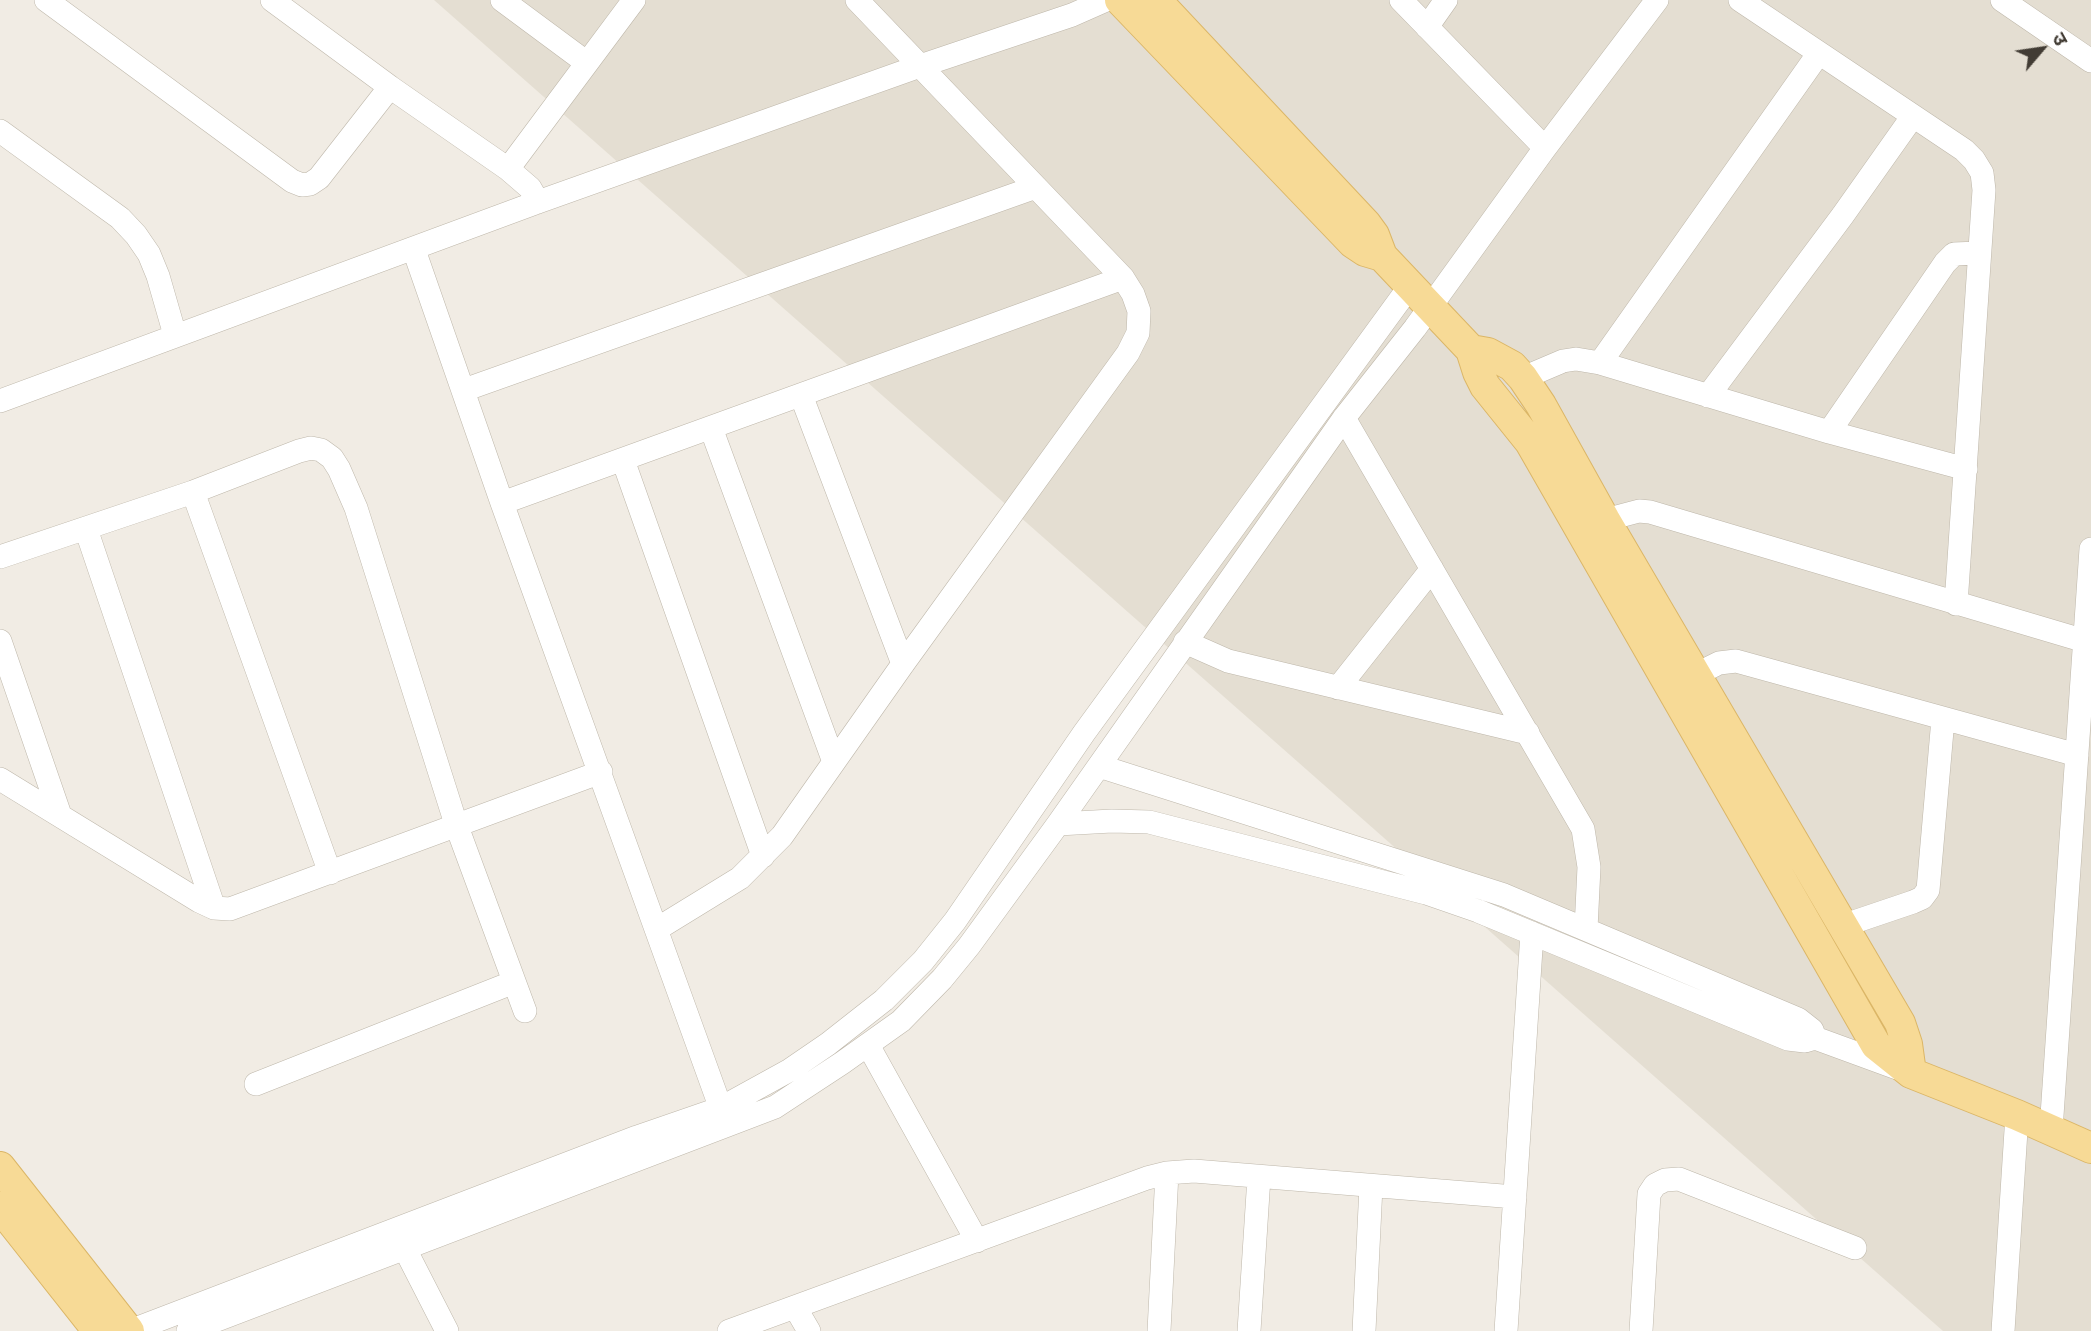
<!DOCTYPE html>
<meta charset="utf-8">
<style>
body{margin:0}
#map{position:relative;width:2091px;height:1331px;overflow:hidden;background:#f1ece4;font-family:"PT Sans Narrow","Noto Sans Devanagari",sans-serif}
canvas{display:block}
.north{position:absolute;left:2007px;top:14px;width:70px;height:70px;-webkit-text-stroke:5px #fff;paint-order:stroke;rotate:61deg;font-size:19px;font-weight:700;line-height:28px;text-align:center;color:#423c34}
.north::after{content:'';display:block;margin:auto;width:24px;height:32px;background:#423c34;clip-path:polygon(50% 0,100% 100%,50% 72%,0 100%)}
</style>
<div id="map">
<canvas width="2091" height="1331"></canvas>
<div class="north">उ</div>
</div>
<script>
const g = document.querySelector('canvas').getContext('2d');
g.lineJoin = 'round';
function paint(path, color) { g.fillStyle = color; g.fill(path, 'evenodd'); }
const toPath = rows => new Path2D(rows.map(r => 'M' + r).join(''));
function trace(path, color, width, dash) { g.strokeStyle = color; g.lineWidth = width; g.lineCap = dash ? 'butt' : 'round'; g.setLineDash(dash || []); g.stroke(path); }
paint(toPath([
 [434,0,2091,0,2091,1331,1943,1331]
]), '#e4ded2');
const minor = toPath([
 [46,0,292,181,302,185,310,184,319,178,390,87],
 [272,0,390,87,508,169,530,188,538,202],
 [502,0,587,63],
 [1401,0,1545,148],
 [1740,0,1964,150,1974,160,1982,173,1984,190,1956,604],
 [2002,0,2091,61],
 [1427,27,1446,0],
 [0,131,120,218,136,235,149,254,158,276,175,335],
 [508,169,634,0],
 [414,250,502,503,725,1120],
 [1600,363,1819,53],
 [1523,378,1563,361,1576,359,1600,363,1829,432,1966,469],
 [464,390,1036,187],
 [801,395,903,664],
 [1708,396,1843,215,1913,116],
 [0,401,538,202,920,66,1072,15,1106,0],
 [1344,418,1583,829,1589,867,1586,929],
 [711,428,834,762],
 [1829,432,1945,263,1954,254,1979,253],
 [623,460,763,856],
 [193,492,330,873],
 [502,503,1123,278],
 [1605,520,1639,511,1650,512,2085,641],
 [86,529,214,908],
 [0,557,193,492,299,451,311,448,321,450,332,458,339,469,356,508,456,824,525,1011],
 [0,641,60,815],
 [1185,642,1228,661,1528,733],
 [1695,675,1719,663,1736,661,2077,755],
 [1338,688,1432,569],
 [1099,766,1504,895,1798,1019,1812,1030,1815,1038],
 [0,779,199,901,214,908,230,909,601,772],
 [1058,824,1112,821,1149,822,1426,893,1478,911,1788,1039,1805,1041,1815,1038,1897,1068],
 [1842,926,1913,902,1922,898,1928,890,1943,719],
 [657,929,740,878,782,836,903,664,1128,353,1138,333,1139,311,1133,294,1123,278,857,0],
 [868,1045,977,1241],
 [256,1084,514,982],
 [2051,1130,2091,549],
 [405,1249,447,1331],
 [795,1307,809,1331],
 [130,1331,637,1137,721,1108,790,1070,828,1044,884,1000,923,961,955,921,1084,733,1410,286],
 [188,1331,775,1107,842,1063,901,1021,942,979,969,946,1058,824,1344,418,1415,328,1545,148,1657,0],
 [729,1331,1147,1178,1167,1173,1194,1171,1515,1197],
 [1159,1331,1167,1173],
 [1249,1331,1259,1177],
 [1364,1331,1371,1186],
 [1506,1331,1532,933],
 [1641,1331,1649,1194,1655,1185,1665,1180,1679,1179,1855,1248],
 [2003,1331,2017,1115]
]);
const major = toPath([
 [1120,0,1353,243,1365,251,1382,256],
 [1156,0,1366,224,1374,235,1382,256,1471,350,1478,372,1485,386,1530,442,1876,1045,1911,1073,2017,1115,2091,1148],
 [1471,350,1488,353,1512,366,1523,378,1541,405,1605,520,1900,1023,1907,1044,1911,1073],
 [0,1167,129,1331],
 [0,1207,98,1331]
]);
trace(minor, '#beb7aa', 24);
trace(major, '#dbb667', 32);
trace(minor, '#fff', 23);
trace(major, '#f7da96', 30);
</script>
